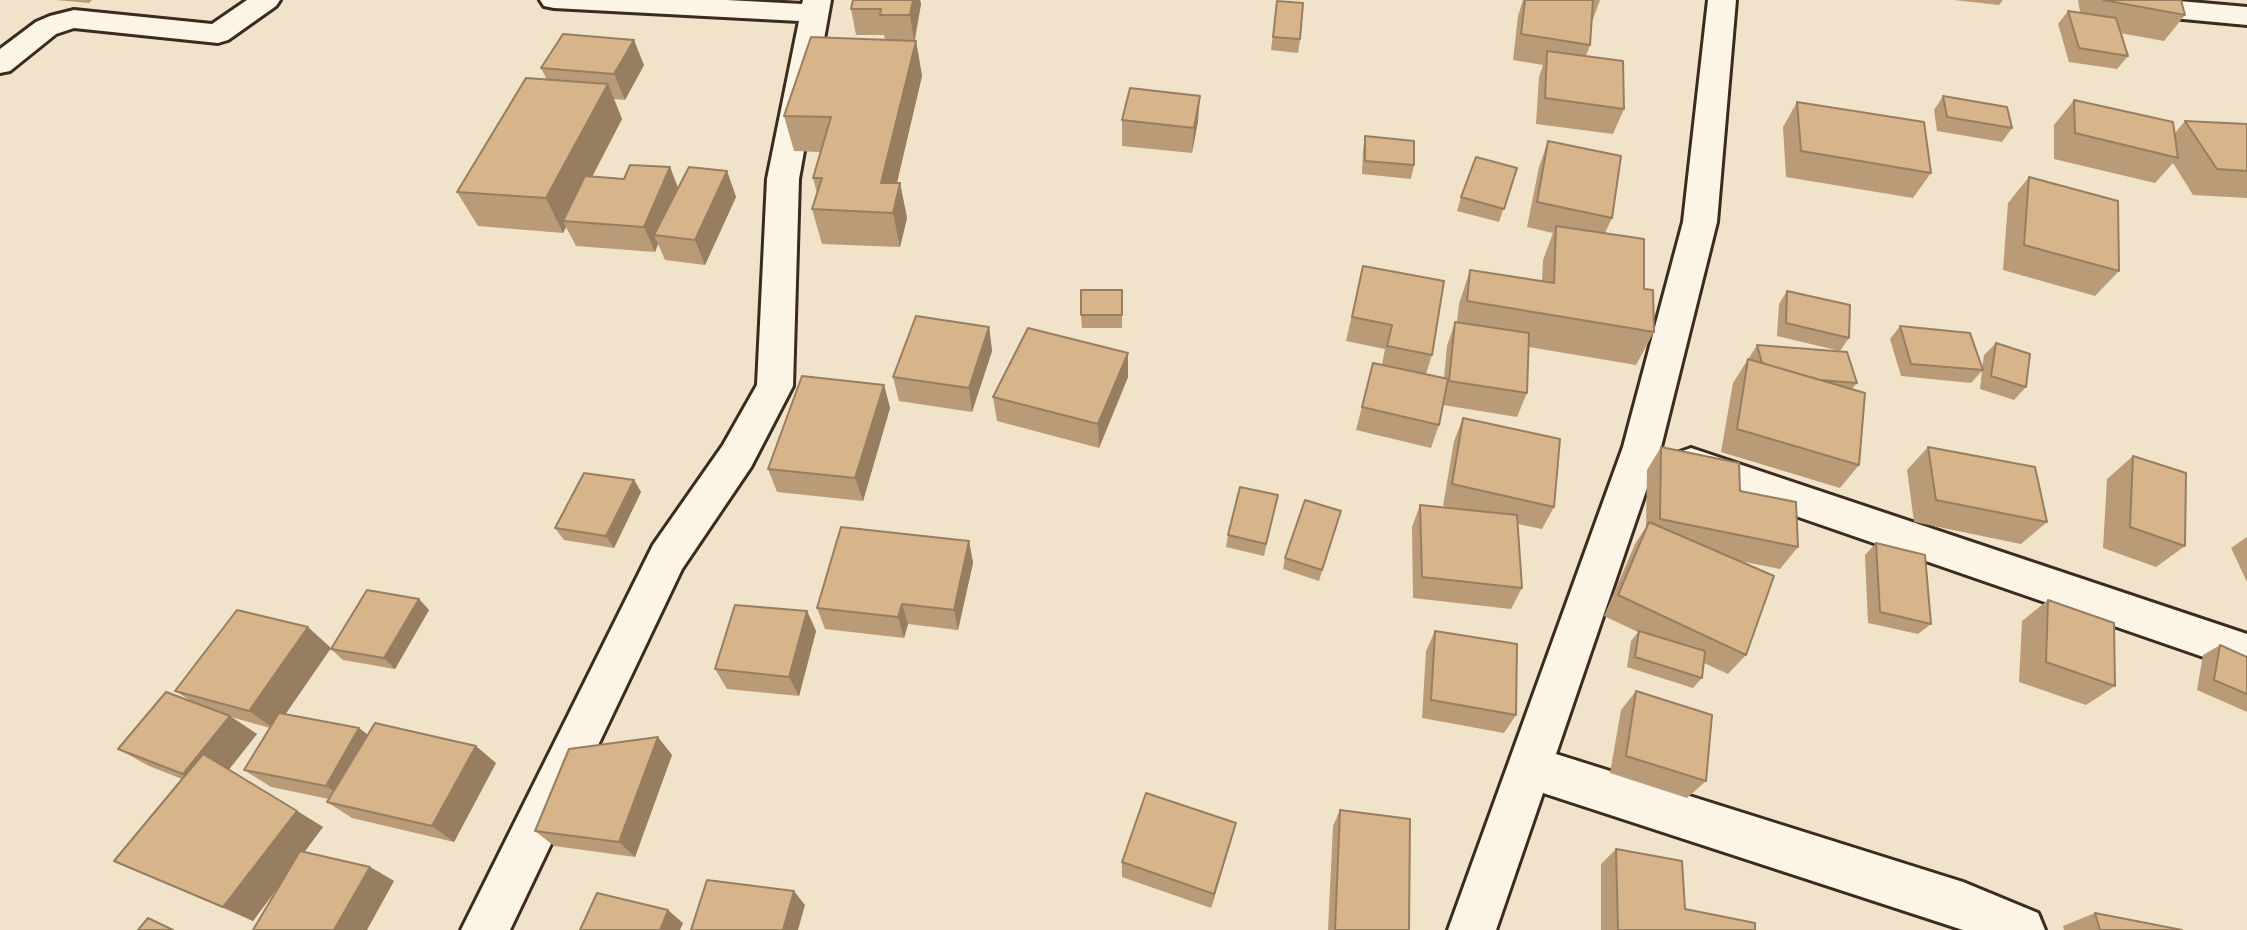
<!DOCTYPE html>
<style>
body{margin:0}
canvas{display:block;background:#f1e2ca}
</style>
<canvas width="2247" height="930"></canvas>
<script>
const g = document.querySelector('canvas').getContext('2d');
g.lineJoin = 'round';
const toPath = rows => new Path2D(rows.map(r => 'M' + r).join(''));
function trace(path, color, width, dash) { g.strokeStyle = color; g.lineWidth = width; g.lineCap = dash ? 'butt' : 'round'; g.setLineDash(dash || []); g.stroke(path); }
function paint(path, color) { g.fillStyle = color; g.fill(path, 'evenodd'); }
const minor = toPath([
 [247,0,280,0,276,6,228,40,218,43,74,28,56,34,10,71,0,73,0,49,36,22,50,16,74,10,212,24,247,0],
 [540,0,727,0,802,4,803,0,831,0,799,179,793,386,751,467,682,569,510,930,461,930,653,545,723,445,757,385,767,179,799,21,554,8,544,6,540,0],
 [1708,0,1736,0,1717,222,1661,447,1556,754,1963,882,2038,913,2045,930,1963,930,1543,793,1496,930,1448,930,1623,447,1683,222,1708,0],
 [2101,0,2168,0,2247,7,2247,25,2151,16,2105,6,2101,0],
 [1691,448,2247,634,2247,672,1677,475,1672,464,1677,453,1691,448]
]);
trace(minor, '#3b2a1e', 6);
paint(minor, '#fcf5e5');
paint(toPath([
 [56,0,92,0,89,3],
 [853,0,920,0,921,4,915,41,916,41,922,76,896,183,900,183,907,218,900,247,822,244,812,209,817,193,813,178,821,152,794,151,784,116,885,40,884,35,856,35,851,9],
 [1523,0,1600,0,1592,22,1591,22,1590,45,1586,56,1624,109,1613,134,1536,124,1539,77,1543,65,1513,60,1518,16],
 [1954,0,2003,0,1999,5],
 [2078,0,2181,0,2185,15,2164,41,2120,33,2128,56,2117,69,2069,62,2058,24,2068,11,2080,12],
 [1277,1,1300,39,1298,53,1271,50],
 [644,65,625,100,614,99,622,119,592,177,624,179,670,167,678,188,727,171,736,197,705,265,665,260,658,244,655,252,576,246,566,227,563,233,478,226,457,192,547,80,541,68],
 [1943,96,2012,128,2002,142,1937,131,1934,110],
 [2074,100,2175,133,2185,121,2247,124,2247,198,2193,195,2173,163,2155,183,2054,159,2054,125],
 [1797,102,1931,173,1913,198,1786,177,1783,127],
 [1122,120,1198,121,1192,153,1122,146],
 [1365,136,1414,165,1411,179,1362,174,1363,150],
 [1548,141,1612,218,1605,233,1644,289,1654,332,1636,365,1529,347,1527,393,1517,417,1443,405,1439,425,1431,448,1356,430,1373,363,1382,365,1385,349,1346,341,1363,266,1432,355,1426,374,1444,378,1447,346,1455,322,1457,322,1459,304,1470,270,1542,281,1543,260,1553,233,1527,227,1539,167],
 [1517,168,1499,222,1457,211,1461,197],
 [2029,177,2119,271,2095,296,2003,270,2008,203],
 [1122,290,1122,328,1082,328,1081,315],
 [1787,291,1849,338,1840,351,1777,336,1779,304],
 [1900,326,1982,369,1984,355,1996,343,2026,387,2014,400,1980,389,1982,371,1971,383,1901,376,1890,339],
 [989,327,992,351,972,412,899,401,893,377],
 [1757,345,1857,383,1852,389,1859,465,1840,488,1721,452,1733,383,1748,359,1750,360,1749,358],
 [1128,377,1099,448,997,421,993,397],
 [884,385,890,408,863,501,777,492,768,469],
 [1463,418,1554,507,1542,529,1518,524,1522,588,1511,609,1413,598,1412,527,1420,505,1451,508,1443,506,1454,441],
 [1661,447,1740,491,1798,547,1780,569,1735,560,1746,655,1728,674,1704,663,1702,678,1693,688,1627,667,1631,641,1638,632,1604,616,1635,544,1646,527,1647,470],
 [1928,447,2047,522,2021,544,1914,522,1907,470],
 [2133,456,2185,546,2156,567,2103,548,2107,479],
 [634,480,641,492,614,548,564,540,555,528],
 [1278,495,1264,556,1226,547,1228,535],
 [1341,511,1319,581,1283,569,1285,558],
 [2247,537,2247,582,2231,548],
 [969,541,973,563,958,630,908,624,904,638,825,629,817,608],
 [1876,543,1931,624,1918,634,1868,623,1865,555],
 [419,599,429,610,395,669,343,660,331,649],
 [2048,600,2115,686,2086,705,2019,682,2022,621],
 [807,611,816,631,799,696,727,689,715,669],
 [1435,631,1516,715,1504,733,1422,718,1426,651],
 [2220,645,2247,657,2247,712,2197,690,2203,655],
 [331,648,285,715,359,728,368,735,496,763,454,842,352,818,327,802,329,799,271,787,244,770,270,728,231,717,257,734,229,769,323,827,304,852,370,867,394,881,277,888,253,921,114,861,182,779,149,766,118,749,193,702,175,691],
 [1636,691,1706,781,1687,798,1610,773,1621,710],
 [672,755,635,857,554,846,535,831],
 [1340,810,1409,930,1328,930,1333,826],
 [1236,823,1232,838,1211,908,1122,877,1122,862],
 [1616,849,1685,909,1755,930,1601,930,1601,864],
 [2095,913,2182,930,2064,930,2063,926]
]), '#ba9b77');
paint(toPath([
 [913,0,920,0,921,4,914,41,910,15],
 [634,40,644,65,625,100,614,74],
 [916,41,922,76,890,213,881,183],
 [608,84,622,119,569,221,563,221,566,227,563,233,546,198],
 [1200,96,1198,121,1192,153,1194,128],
 [670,167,680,193,654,235,658,244,655,252,644,227],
 [727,171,736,197,705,265,695,240],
 [900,183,907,218,900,247,893,213],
 [989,327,992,351,972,412,969,388],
 [1128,353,1128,377,1099,448,1098,424],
 [884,385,890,408,863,501,855,478],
 [634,480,641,492,614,548,606,536],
 [969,541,973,563,958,630,954,610],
 [419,599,429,610,395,669,384,658],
 [902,604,908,624,904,638,898,617],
 [807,611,816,631,799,696,789,677],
 [308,627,331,648,275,729,249,711],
 [230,716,257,734,212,791,183,774],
 [359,728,382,746,351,803,326,786],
 [658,737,672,755,635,857,619,842],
 [476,746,496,763,454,842,432,826],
 [297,811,323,827,253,921,223,907],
 [1236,823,1232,838,1211,908,1214,894],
 [370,867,394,881,367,930,334,930],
 [794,891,805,905,798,930,783,930],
 [668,910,683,923,680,930,660,930]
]), '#977e61');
const building = toPath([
 [853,0,913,0,910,15,880,15,881,9,851,9,853,0],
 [1525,0,1593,0,1590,45,1521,34,1525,0],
 [2103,0,2181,0,2185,15,2103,0],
 [1277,1,1303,3,1300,39,1273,37,1277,1],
 [2068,11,2116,18,2128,56,2079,48,2068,11],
 [563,34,634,40,614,74,541,68,563,34],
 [811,37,916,41,881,183,900,183,893,213,812,209,822,178,813,178,831,117,784,116,811,37],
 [1547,51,1623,61,1624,109,1545,98,1547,51],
 [526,78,608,84,546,198,457,192,526,78],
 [1130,88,1200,96,1194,128,1122,120,1130,88],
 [1943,96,2007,107,2012,128,1947,117,1943,96],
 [2074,100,2173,122,2178,158,2075,133,2074,100],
 [1797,102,1924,122,1931,173,1801,151,1797,102],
 [2185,121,2247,124,2247,171,2217,169,2185,121],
 [1365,136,1414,141,1414,165,1365,161,1365,136],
 [1548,141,1621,156,1612,218,1537,202,1548,141],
 [1476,157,1517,168,1504,209,1461,197,1476,157],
 [630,165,670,167,644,227,563,221,585,176,624,179,630,165],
 [689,167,727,171,695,240,654,235,689,167],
 [2029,177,2118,201,2119,271,2024,245,2029,177],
 [1556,226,1644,239,1644,289,1653,290,1654,332,1467,301,1470,270,1554,283,1556,226],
 [1363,266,1444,281,1432,355,1387,346,1392,325,1352,317,1363,266],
 [1081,290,1122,290,1122,315,1081,315,1081,290],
 [1787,291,1850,305,1849,338,1786,323,1787,291],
 [916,316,989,327,969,388,893,377,916,316],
 [1455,322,1529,333,1527,393,1449,381,1455,322],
 [1900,326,1970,333,1983,370,1911,364,1900,326],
 [1028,328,1128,353,1098,424,993,397,1028,328],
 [1996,343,2030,354,2026,387,1991,376,1996,343],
 [1757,345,1847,352,1857,383,1820,380,1762,363,1757,345],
 [1748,359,1865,393,1859,465,1737,429,1748,359],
 [1373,363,1448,379,1439,425,1362,407,1373,363],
 [802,376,884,385,855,478,768,469,802,376],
 [1463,418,1560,439,1554,507,1452,484,1463,418],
 [1661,447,1739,463,1740,491,1796,502,1798,547,1660,519,1661,447],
 [1928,447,2035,467,2047,522,1936,500,1928,447],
 [2133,456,2186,473,2185,546,2130,527,2133,456],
 [584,473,634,480,606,536,555,528,584,473],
 [1240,487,1278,495,1266,544,1228,535,1240,487],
 [1305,500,1341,511,1322,570,1285,558,1305,500],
 [1420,505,1517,515,1522,588,1422,577,1420,505],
 [1649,522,1774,576,1746,655,1618,595,1649,522],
 [841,527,969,541,954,610,902,604,898,617,817,608,841,527],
 [1876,543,1925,555,1931,624,1880,612,1876,543],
 [367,590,419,599,384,658,331,649,367,590],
 [2048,600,2114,623,2115,686,2046,662,2048,600],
 [735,605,807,611,789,677,715,669,735,605],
 [237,610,308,627,249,711,175,691,237,610],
 [1435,631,1517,644,1516,715,1431,700,1435,631],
 [1639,631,1705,651,1702,678,1635,657,1639,631],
 [2220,645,2247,657,2247,694,2214,680,2220,645],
 [1636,691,1712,715,1706,781,1626,756,1636,691],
 [166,692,230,716,183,774,118,749,166,692],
 [279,713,359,728,326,786,244,770,279,713],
 [375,723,476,746,432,826,327,802,375,723],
 [658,737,619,842,535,831,569,749,658,737],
 [203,754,297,811,223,907,114,861,203,754],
 [1146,793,1236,823,1214,894,1122,862,1146,793],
 [1340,810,1410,819,1409,930,1335,930,1340,810],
 [1616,849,1682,861,1685,909,1755,923,1755,930,1618,930,1616,849],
 [300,851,370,867,334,930,253,930,300,851],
 [707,880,794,891,783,930,691,930,707,880],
 [597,893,668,910,660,930,580,930,597,893],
 [2095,913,2182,930,2100,930,2095,913],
 [148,918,173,930,138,930,148,918]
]);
paint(building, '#d8b48a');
trace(building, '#977e61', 2);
</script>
